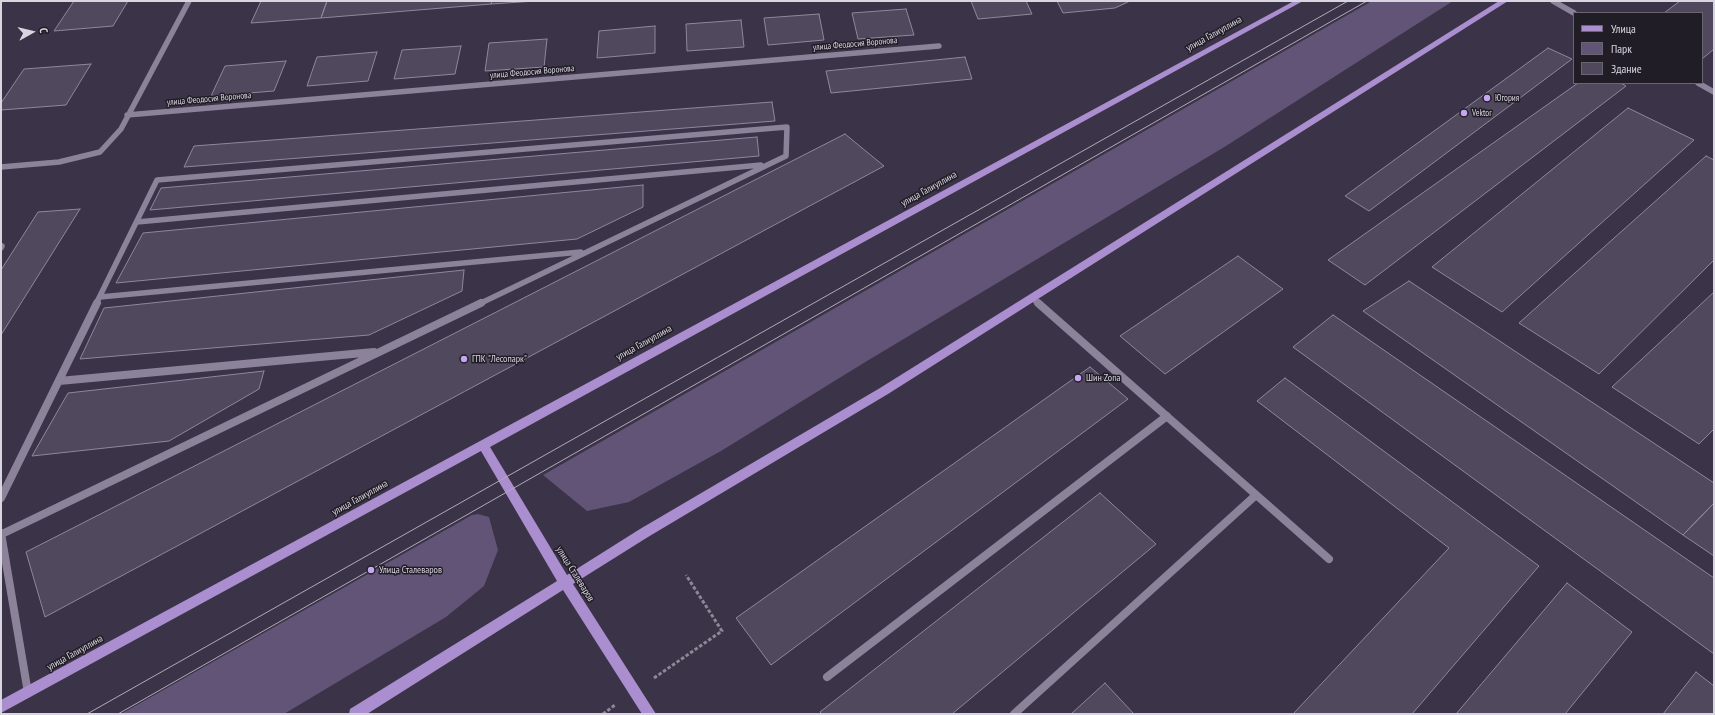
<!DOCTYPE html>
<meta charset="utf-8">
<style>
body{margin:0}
#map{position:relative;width:1715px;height:715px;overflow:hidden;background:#3b3347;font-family:"PT Sans Narrow",sans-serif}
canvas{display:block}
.frame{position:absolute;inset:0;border:2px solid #d8d4e0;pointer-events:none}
.legend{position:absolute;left:1573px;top:12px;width:130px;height:72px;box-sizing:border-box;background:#211d26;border:1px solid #6a6670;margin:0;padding:5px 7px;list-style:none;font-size:12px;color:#d8d4e0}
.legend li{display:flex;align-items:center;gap:8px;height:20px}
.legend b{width:20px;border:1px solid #6a6670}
.north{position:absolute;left:12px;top:12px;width:40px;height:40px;-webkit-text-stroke:3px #211d26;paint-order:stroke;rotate:82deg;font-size:11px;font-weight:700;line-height:16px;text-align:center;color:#d8d4e0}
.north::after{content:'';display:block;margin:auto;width:14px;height:18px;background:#d8d4e0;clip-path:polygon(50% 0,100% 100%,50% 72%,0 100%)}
</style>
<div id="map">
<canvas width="1715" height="715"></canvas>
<div class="frame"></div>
<ul class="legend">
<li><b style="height:5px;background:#aa8ecf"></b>Улица</li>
<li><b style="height:11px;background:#625477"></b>Парк</li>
<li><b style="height:11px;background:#50485c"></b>Здание</li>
</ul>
<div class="north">С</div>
</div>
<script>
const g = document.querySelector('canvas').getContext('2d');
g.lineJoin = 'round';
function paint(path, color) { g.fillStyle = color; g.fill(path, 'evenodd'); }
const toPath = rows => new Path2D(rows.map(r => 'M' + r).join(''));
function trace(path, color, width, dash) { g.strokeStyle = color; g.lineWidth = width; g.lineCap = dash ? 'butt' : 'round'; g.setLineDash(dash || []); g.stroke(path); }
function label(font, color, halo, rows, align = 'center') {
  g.font = font + ' "PT Sans Narrow",sans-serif'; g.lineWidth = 3; g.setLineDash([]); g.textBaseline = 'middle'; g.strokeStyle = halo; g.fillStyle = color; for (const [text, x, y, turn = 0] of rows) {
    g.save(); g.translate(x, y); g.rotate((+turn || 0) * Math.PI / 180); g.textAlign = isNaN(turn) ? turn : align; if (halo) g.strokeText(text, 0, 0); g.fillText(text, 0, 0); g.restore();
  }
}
paint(toPath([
 [1372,1,1453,1,1226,146,867,361,721,451,629,502,587,511,543,475],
 [478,514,489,517,498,550,484,586,446,617,284,714,121,714,472,515]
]), '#625477');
const building = toPath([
 [74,1,128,1,113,26,54,31,74,1],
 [261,1,327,1,321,18,251,23,261,1],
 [327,1,492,1,491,4,321,18,327,1],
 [492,1,536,1,491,4,492,1],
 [971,1,1026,1,1032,14,978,19,971,1],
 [1057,1,1130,1,1115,8,1063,13,1057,1],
 [1680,1,1714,1,1714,49,1702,59,1702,13,1664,13,1680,1],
 [906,9,914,35,858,39,852,13,906,9],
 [819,14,824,40,768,45,764,18,819,14],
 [741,20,744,47,687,51,686,24,741,20],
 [655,26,655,53,597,58,599,31,655,26],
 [547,39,544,67,485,71,489,43,547,39],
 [461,46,455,74,394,79,402,50,461,46],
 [1548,48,1572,59,1369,211,1345,196,1548,48],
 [377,52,368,81,307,86,317,57,377,52],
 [965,57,972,79,831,93,826,71,965,57],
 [286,61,274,91,211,96,225,66,286,61],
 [91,64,66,105,1,110,1,103,24,69,91,64],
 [1578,83,1621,83,1626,86,1365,285,1328,260,1578,83],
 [772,102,775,121,184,167,194,146,772,102],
 [1628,108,1694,140,1502,312,1432,267,1628,108],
 [845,134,884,166,45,617,26,552,845,134],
 [757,137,759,156,150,210,161,188,757,137],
 [1706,156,1714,160,1714,260,1599,374,1519,323,1706,156],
 [643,185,643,207,577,239,116,283,143,233,643,185],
 [80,209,1,335,1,270,38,212,80,209],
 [1238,256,1283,289,1165,374,1120,336,1238,256],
 [464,270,462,291,369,335,80,359,104,308,464,270],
 [1409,281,1714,483,1714,503,1683,535,1363,311,1409,281],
 [1714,292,1714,429,1699,444,1612,387,1714,292],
 [1333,315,1714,578,1714,654,1293,347,1333,315],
 [1090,367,1128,399,771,665,736,618,1090,367],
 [264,371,259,389,169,441,32,456,68,393,264,371],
 [1285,378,1539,566,1412,714,1293,714,1449,548,1257,401,1285,378],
 [1100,493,1156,544,952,714,822,714,820,712,1100,493],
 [1714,503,1714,556,1683,535,1714,503],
 [1567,583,1632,632,1565,714,1456,714,1567,583],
 [1696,672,1714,686,1714,714,1663,714,1696,672],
 [1105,683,1134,714,1071,714,1105,683]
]);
paint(building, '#50485c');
trace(building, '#90879e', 1);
trace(toPath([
 [654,678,722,631,686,575],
 [603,714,615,705]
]), '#8d8796', 3, [3.5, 2]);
trace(toPath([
 [1553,1,1574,13],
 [1698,83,1714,92],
 [127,115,939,46],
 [1,167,59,162,100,152,121,129,189,1],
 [137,222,761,165],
 [1,247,2,246,1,248],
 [100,297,581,252],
 [1032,298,1039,304],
 [96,304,157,180,787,127,786,156,479,304]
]), '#8c839a', 5.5);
trace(toPath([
 [1038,303,1329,559],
 [59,381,374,352],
 [1,498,97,303],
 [1,533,28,693],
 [2,534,481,303],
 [827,677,1167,416],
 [1014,714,1256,495]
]), '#8c839a', 8);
paint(toPath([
 [1294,1,1303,1,490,447,567,575,640,529,880,388,1499,1,1508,1,888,394,648,537,573,584,656,714,642,714,563,590,367,714,349,714,350,709,557,581,481,451,1,713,1,700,1294,1]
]), '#aa8ecf');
trace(toPath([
 [87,714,1348,1],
 [118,714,1367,1]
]), '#b0abb9', 1);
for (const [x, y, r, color] of [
 [1487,98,4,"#c5a6f0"],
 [1464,113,4,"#c5a6f0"],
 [464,359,4,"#c5a6f0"],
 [1078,378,4,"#c5a6f0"],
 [371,570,4,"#c5a6f0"]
]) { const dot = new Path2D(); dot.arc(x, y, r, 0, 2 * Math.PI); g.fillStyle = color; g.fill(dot); trace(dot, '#211d26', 1.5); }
label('9px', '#d8d4e0', '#211d26', [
 ["улица Феодосия Воронова",855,44,-5],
 ["улица Феодосия Воронова",532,72,-5],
 ["улица Феодосия Воронова",209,99,-5]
]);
label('9px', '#d8d4e0', '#211d26', [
 ["Югория",1495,98],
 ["Vektor",1472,113]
], 'left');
label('10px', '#d8d4e0', '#211d26', [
 ["улица Галиуллина",1214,34,-29],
 ["улица Галиуллина",929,189,-29],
 ["улица Галиуллина",644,343,-29],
 ["улица Галиуллина",360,498,-29],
 ["улица Сталеваров",575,574,58],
 ["улица Галиуллина",75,653,-29]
]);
label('10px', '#d8d4e0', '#211d26', [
 ["ГПК \"Лесопарк\"",472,359],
 ["Шин Zona",1086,378],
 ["Улица Сталеваров",379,570]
], 'left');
</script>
